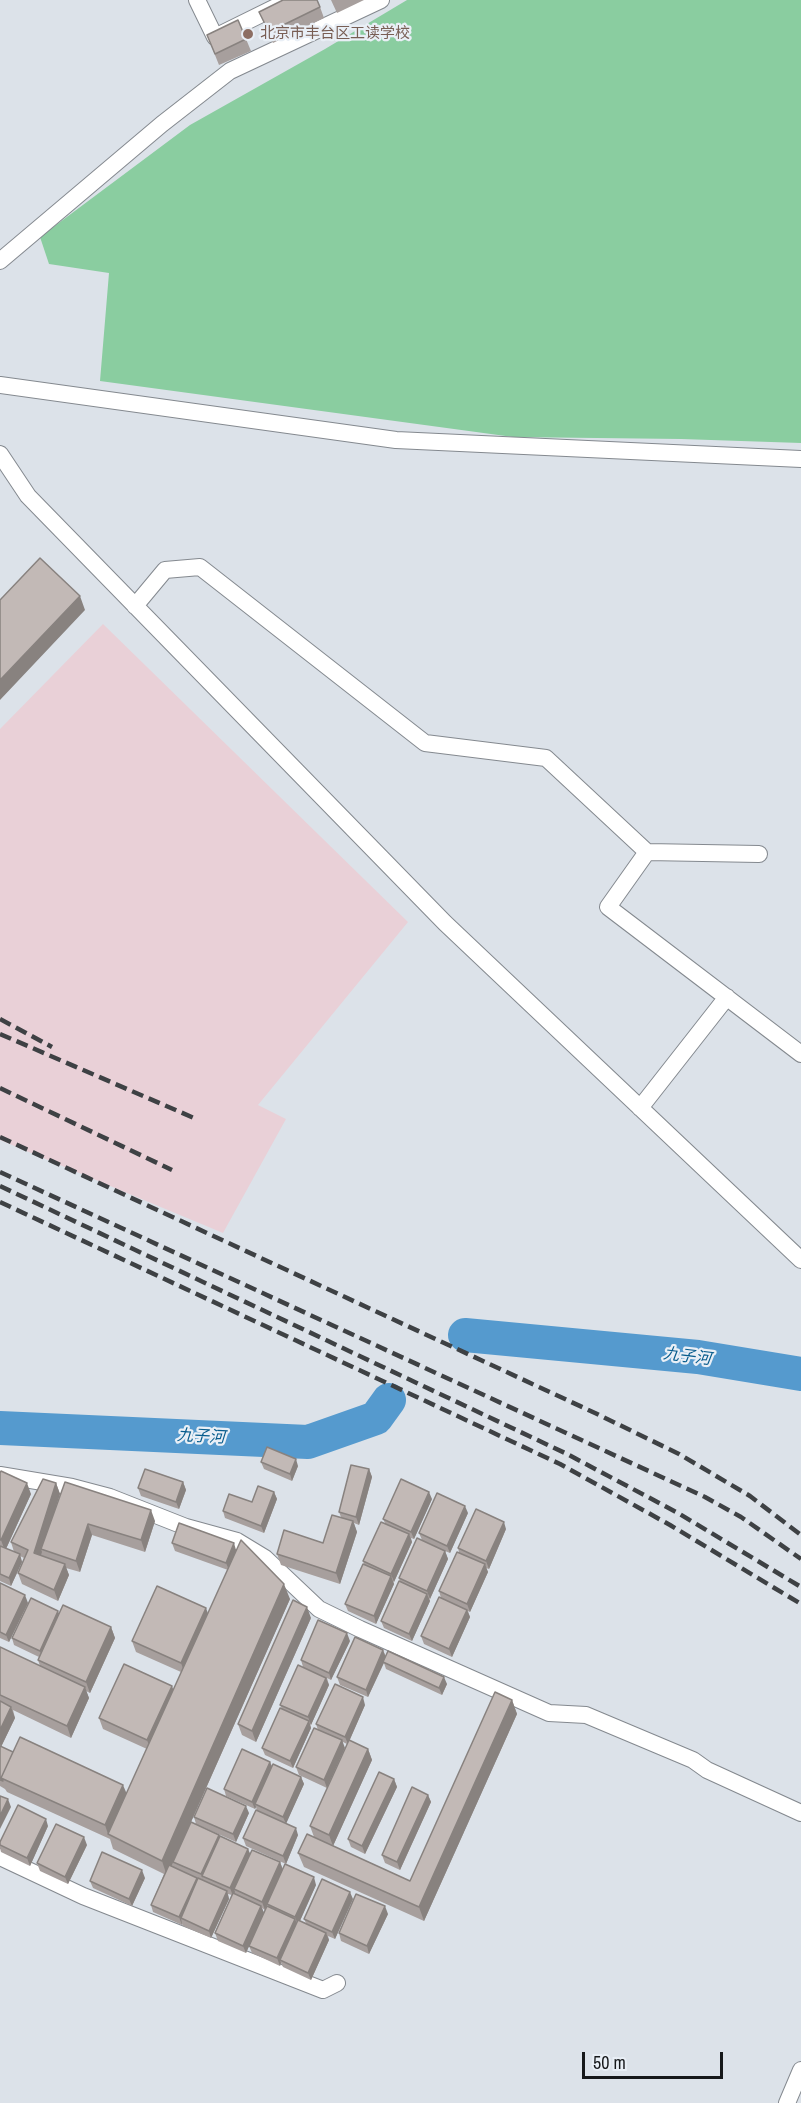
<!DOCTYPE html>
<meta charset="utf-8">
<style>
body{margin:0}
#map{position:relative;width:801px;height:2103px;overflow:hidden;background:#dce2e9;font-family:"Archivo Narrow",sans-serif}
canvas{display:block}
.scale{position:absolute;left:582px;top:2052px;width:141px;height:27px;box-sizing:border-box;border:3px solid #16181a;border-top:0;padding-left:8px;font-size:18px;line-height:21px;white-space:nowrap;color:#16181a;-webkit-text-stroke:4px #e9eff6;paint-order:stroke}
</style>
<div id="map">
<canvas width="801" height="2103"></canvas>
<div class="scale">50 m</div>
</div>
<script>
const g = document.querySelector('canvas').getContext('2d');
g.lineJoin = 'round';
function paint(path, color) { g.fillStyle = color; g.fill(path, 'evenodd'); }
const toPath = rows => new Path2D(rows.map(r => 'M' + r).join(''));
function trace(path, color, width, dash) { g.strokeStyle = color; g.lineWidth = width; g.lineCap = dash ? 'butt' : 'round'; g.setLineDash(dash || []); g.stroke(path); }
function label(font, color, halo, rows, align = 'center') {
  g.font = font + ' "Archivo Narrow","Noto Sans SC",sans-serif'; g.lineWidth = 4.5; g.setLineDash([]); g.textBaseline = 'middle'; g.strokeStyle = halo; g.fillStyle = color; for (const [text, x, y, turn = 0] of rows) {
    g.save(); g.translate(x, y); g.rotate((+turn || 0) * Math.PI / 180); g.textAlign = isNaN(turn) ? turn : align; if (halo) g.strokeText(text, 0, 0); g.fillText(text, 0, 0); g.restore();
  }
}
paint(toPath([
 [103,624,408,922,258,1105,286,1119,223,1233,0,1140,0,729]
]), '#e9d0d7');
paint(toPath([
 [407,0,801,0,801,443,681,439,513,437,100,381,109,273,49,264,40,237,190,125,325,49]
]), '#8acda0');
trace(toPath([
 [465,1335,698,1357,801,1374],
 [0,1428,308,1442,376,1418,389,1400]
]), '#559ace', 34);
const minor = toPath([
 [197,0,215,37,290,0],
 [0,261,162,124,230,71,381,0],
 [0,385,396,440,801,459],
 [0,454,28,496,445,923,801,1260],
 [135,606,165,570,200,567,425,743,546,758,647,852],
 [759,854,647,852,608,907,801,1054],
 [640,1108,727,997],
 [0,1475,72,1487,110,1497,186,1527,237,1541,265,1558,319,1609,360,1629,549,1713,586,1715,693,1760,707,1770,801,1813],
 [0,1857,83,1896,323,1990,337,1983],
 [787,2103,801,2070]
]);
trace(minor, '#84898f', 18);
trace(minor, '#fff', 16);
trace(toPath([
 [0,1019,52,1047],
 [0,1034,194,1118],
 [0,1088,172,1170],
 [0,1137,595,1413,679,1454,750,1496,801,1535],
 [0,1172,705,1497,741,1517,801,1559],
 [0,1186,567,1454,678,1513,801,1587],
 [0,1202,560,1464,670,1525,801,1604]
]), '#3e4144', 4.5, [12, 6]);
paint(toPath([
 [331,0,364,0,337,13],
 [320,7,324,18,273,43,259,12],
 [207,35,246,39,251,51,219,65],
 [261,1462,298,1466,292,1481,264,1469],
 [369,1469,372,1477,359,1525,354,1523,357,1532,340,1584,281,1565,277,1554,323,1543,341,1517,339,1512],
 [0,1473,31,1494,6,1549,14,1552,11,1542,56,1483,60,1494,56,1506,155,1521,145,1552,92,1535,80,1572,66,1568,69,1575,58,1601,22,1584,18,1573,24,1558,20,1556,22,1562,11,1586,0,1581],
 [183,1482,186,1490,179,1509,141,1496,138,1488],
 [274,1492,277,1499,264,1533,225,1518,223,1511,252,1502],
 [432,1499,414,1539,411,1538,412,1542,394,1582,393,1581,394,1584,376,1624,348,1611,345,1604,364,1564,363,1561,385,1523,383,1519],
 [468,1513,450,1553,445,1551,448,1559,430,1599,429,1598,430,1601,412,1641,384,1628,381,1621,400,1582,399,1578,422,1540,419,1533],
 [506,1529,489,1569,486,1568,488,1572,470,1612,468,1611,470,1617,452,1657,424,1644,421,1636,441,1598,439,1591,459,1552,458,1548],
 [172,1543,236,1550,290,1599,191,1822,219,1835,220,1836,248,1849,250,1854,280,1862,283,1870,316,1885,300,1921,306,1923,304,1919,353,1899,335,1939,328,1936,329,1940,311,1980,283,1967,281,1963,280,1966,252,1953,249,1946,246,1953,218,1941,215,1933,232,1895,228,1894,229,1899,211,1938,183,1926,182,1924,182,1925,153,1912,151,1905,164,1874,113,1849,110,1839,7,1792,5,1789,0,1786,0,1647,40,1666,38,1660,39,1657,14,1645,12,1638,59,1613,111,1627,115,1638,90,1693,86,1691,89,1698,71,1738,13,1710,15,1718,1,1747,13,1752,127,1794,147,1749,103,1729,99,1718,174,1689,181,1672,136,1652,132,1641,208,1614,228,1570,175,1551],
 [267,1904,268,1906,264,1913,262,1908,265,1910],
 [0,1583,28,1603,9,1642,0,1638],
 [311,1618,256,1742,242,1735,238,1724],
 [350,1641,331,1680,327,1678,329,1685,311,1725,310,1724,311,1728,293,1768,265,1755,262,1748,282,1709,280,1705,303,1667,301,1660],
 [383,1650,386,1657,447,1684,442,1695,386,1669,384,1663,368,1697,340,1685,337,1677],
 [512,1700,517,1714,424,1921,304,1867,298,1853,314,1837,310,1826,347,1744,343,1742,327,1788,299,1775,296,1767,318,1730,316,1724,365,1705,349,1741,368,1749,372,1760,333,1846,410,1881],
 [270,1762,272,1766,301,1777,304,1784,286,1823,298,1835,286,1864,246,1846,243,1838,257,1811,256,1807,255,1809,226,1796,224,1789],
 [394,1779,397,1787,365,1854,351,1847,348,1839],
 [428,1795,431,1802,400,1870,385,1863,382,1855],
 [249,1813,236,1842,196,1824,194,1817],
 [48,1826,30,1866,1,1852,0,1848,0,1842],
 [87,1845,68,1884,40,1871,37,1863],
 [145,1878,132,1906,93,1888,90,1881],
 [388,1914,369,1954,341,1941,339,1933]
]), '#a79f9d');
paint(toPath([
 [80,596,85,610,0,700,0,680],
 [296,1459,298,1466,292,1481,290,1474],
 [369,1469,372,1477,359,1525,356,1517],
 [183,1482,186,1490,179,1509,176,1502],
 [27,1483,31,1494,5,1551,1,1540],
 [56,1483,60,1494,42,1550,41,1549,42,1552,38,1564,34,1553],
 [274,1492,277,1499,264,1533,261,1526],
 [429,1492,432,1499,414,1539,411,1532],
 [465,1506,468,1513,450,1553,447,1546],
 [151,1510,155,1521,145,1552,141,1540],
 [353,1521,357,1532,340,1584,336,1573],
 [504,1522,506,1529,489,1569,486,1561],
 [88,1524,92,1535,80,1572,76,1561],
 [409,1534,412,1542,394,1582,391,1574],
 [234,1543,236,1550,229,1570,226,1563],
 [445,1551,448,1559,430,1599,427,1591],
 [20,1554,22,1562,11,1586,9,1578],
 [65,1564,69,1575,58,1601,54,1590],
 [485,1564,488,1572,470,1612,467,1604],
 [391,1576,394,1584,376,1624,374,1616],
 [284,1584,290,1599,167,1876,162,1861],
 [427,1594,430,1601,412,1641,409,1634],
 [25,1595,28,1603,9,1642,6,1635],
 [307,1607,311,1618,256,1742,252,1731],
 [206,1608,210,1619,185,1674,181,1663],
 [467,1610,470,1617,452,1657,449,1649],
 [58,1611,61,1619,43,1659,40,1651],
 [111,1627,115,1638,90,1693,86,1682],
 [347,1633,350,1641,331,1680,329,1673],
 [383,1650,386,1658,368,1697,366,1690],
 [444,1677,447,1684,442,1695,439,1688],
 [326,1678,329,1685,311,1725,308,1717],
 [172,1686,176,1697,151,1751,147,1740],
 [85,1687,89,1698,71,1738,67,1726],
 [363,1697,365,1705,348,1744,345,1737],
 [512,1700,517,1714,424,1921,419,1907],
 [11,1707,15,1718,1,1747,0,1744,0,1730],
 [309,1721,311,1728,293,1768,290,1761],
 [342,1740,345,1748,327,1788,324,1780],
 [368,1749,372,1760,333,1846,329,1835],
 [270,1762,273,1770,255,1804,256,1807,255,1809,252,1802],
 [301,1777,304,1784,286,1824,283,1817],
 [394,1779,397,1787,365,1854,362,1846],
 [123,1785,129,1799,108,1834,110,1840,105,1825],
 [428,1795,431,1802,400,1870,397,1862],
 [8,1799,11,1807,0,1829,0,1816],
 [246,1806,249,1813,236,1842,233,1834],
 [46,1819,48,1826,30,1866,27,1858],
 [296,1828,298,1835,286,1864,283,1856],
 [219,1835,222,1842,202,1876,204,1882,201,1874],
 [84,1837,87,1845,68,1884,65,1877],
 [248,1849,251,1856,234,1889,235,1892,233,1896,230,1888],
 [280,1862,283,1870,265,1910,262,1902],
 [142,1870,145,1878,132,1906,129,1899],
 [314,1877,316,1885,298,1925,295,1917],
 [197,1878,200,1885,181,1918,182,1924,182,1925,179,1917],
 [227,1891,229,1899,211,1938,209,1931],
 [350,1892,353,1899,335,1939,332,1932],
 [261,1906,264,1913,246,1953,243,1946],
 [385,1906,388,1914,369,1954,367,1946],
 [295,1919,298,1926,280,1960,281,1963,280,1966,277,1958],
 [326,1933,329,1940,311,1980,308,1973]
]), '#88827f');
const building = toPath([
 [283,0,317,0,320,7,269,32,259,12,283,0],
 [238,20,246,39,215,54,207,35,238,20],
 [40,558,80,596,0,680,0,600,40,558],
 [267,1447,296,1459,290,1474,261,1462,267,1447],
 [351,1465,369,1469,356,1517,339,1512,351,1465],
 [145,1469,183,1482,176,1502,138,1488,145,1469],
 [1,1471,27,1483,1,1540,0,1540,0,1473,1,1471],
 [43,1479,56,1483,34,1553,65,1564,54,1590,18,1573,28,1550,11,1542,43,1479],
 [401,1479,429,1492,411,1532,383,1519,401,1479],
 [65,1482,151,1510,141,1540,88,1524,76,1561,41,1549,65,1482],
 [258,1486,274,1492,261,1526,223,1511,229,1494,252,1502,258,1486],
 [437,1493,465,1506,447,1546,419,1533,437,1493],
 [476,1509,504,1522,486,1561,458,1548,476,1509],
 [332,1515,353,1521,336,1573,277,1554,284,1530,323,1543,332,1515],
 [381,1522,409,1534,391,1574,363,1561,381,1522],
 [179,1523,234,1543,226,1563,172,1543,179,1523],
 [417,1538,445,1551,427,1591,399,1578,417,1538],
 [241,1540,284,1584,162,1861,108,1834,241,1540],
 [0,1546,20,1554,9,1578,0,1574,0,1546],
 [457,1552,485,1564,467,1604,439,1591,457,1552],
 [363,1564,391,1576,374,1616,345,1604,363,1564],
 [399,1581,427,1594,409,1634,381,1621,399,1581],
 [0,1583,25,1595,6,1635,0,1632,0,1583],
 [157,1586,206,1608,181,1663,132,1641,157,1586],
 [439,1597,467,1610,449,1649,421,1636,439,1597],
 [31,1598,58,1611,40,1651,12,1638,31,1598],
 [293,1600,307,1607,252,1731,238,1724,293,1600],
 [63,1605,111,1627,86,1682,38,1660,63,1605],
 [318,1620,347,1633,329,1673,301,1660,318,1620],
 [355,1637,383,1650,366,1690,337,1677,355,1637],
 [0,1647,85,1687,67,1726,0,1695,0,1647],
 [388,1651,444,1677,439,1688,383,1662,388,1651],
 [124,1664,172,1686,147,1740,99,1718,124,1664],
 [298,1665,326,1678,308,1717,280,1705,298,1665],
 [335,1684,363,1697,345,1737,316,1724,335,1684],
 [495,1692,512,1700,419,1907,298,1853,307,1834,410,1881,495,1692],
 [0,1701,11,1707,0,1730,0,1701],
 [280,1708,309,1721,290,1761,262,1748,280,1708],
 [314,1728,342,1740,324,1780,296,1767,314,1728],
 [20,1737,123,1785,105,1825,1,1778,20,1737],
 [349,1740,368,1749,329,1835,310,1826,349,1740],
 [0,1746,13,1752,1,1778,3,1781,0,1780,0,1746],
 [242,1749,270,1762,252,1802,224,1789,242,1749],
 [273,1764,301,1777,283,1817,255,1804,273,1764],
 [379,1772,394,1779,362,1846,348,1839,379,1772],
 [412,1787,428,1795,397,1862,382,1855,412,1787],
 [207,1788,246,1806,233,1834,194,1817,207,1788],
 [0,1796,8,1799,0,1816,0,1796],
 [18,1805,46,1819,27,1858,0,1845,0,1842,18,1805],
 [256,1810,296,1828,283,1856,243,1838,256,1810],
 [191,1822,219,1835,201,1874,173,1862,191,1822],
 [56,1824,84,1837,65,1877,37,1863,56,1824],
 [220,1836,248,1849,230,1888,202,1876,220,1836],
 [252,1850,280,1862,262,1902,234,1889,252,1850],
 [102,1852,142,1870,129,1899,90,1881,102,1852],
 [285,1864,314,1877,295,1917,267,1904,285,1864],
 [169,1865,197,1878,179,1917,151,1905,169,1865],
 [198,1878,227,1891,209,1931,181,1918,198,1878],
 [322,1879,350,1892,332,1932,304,1919,322,1879],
 [233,1893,261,1906,243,1946,215,1933,233,1893],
 [356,1894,385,1906,367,1946,339,1933,356,1894],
 [267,1906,295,1919,277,1958,249,1946,267,1906],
 [298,1920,326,1933,308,1973,280,1960,298,1920]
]);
paint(building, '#c2b9b6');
trace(building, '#88827f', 1.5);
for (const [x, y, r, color] of [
 [248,34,6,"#8d6e63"]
]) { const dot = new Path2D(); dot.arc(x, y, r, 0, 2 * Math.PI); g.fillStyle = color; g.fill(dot); trace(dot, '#e9eff6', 2); }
label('15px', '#785e54', '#e9eff6', [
 ["北京市丰台区工读学校",260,34]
], 'left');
label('italic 16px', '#075c8d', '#e9eff6', [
 ["九子河",687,1357,7],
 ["九子河",201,1437,3]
]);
</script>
